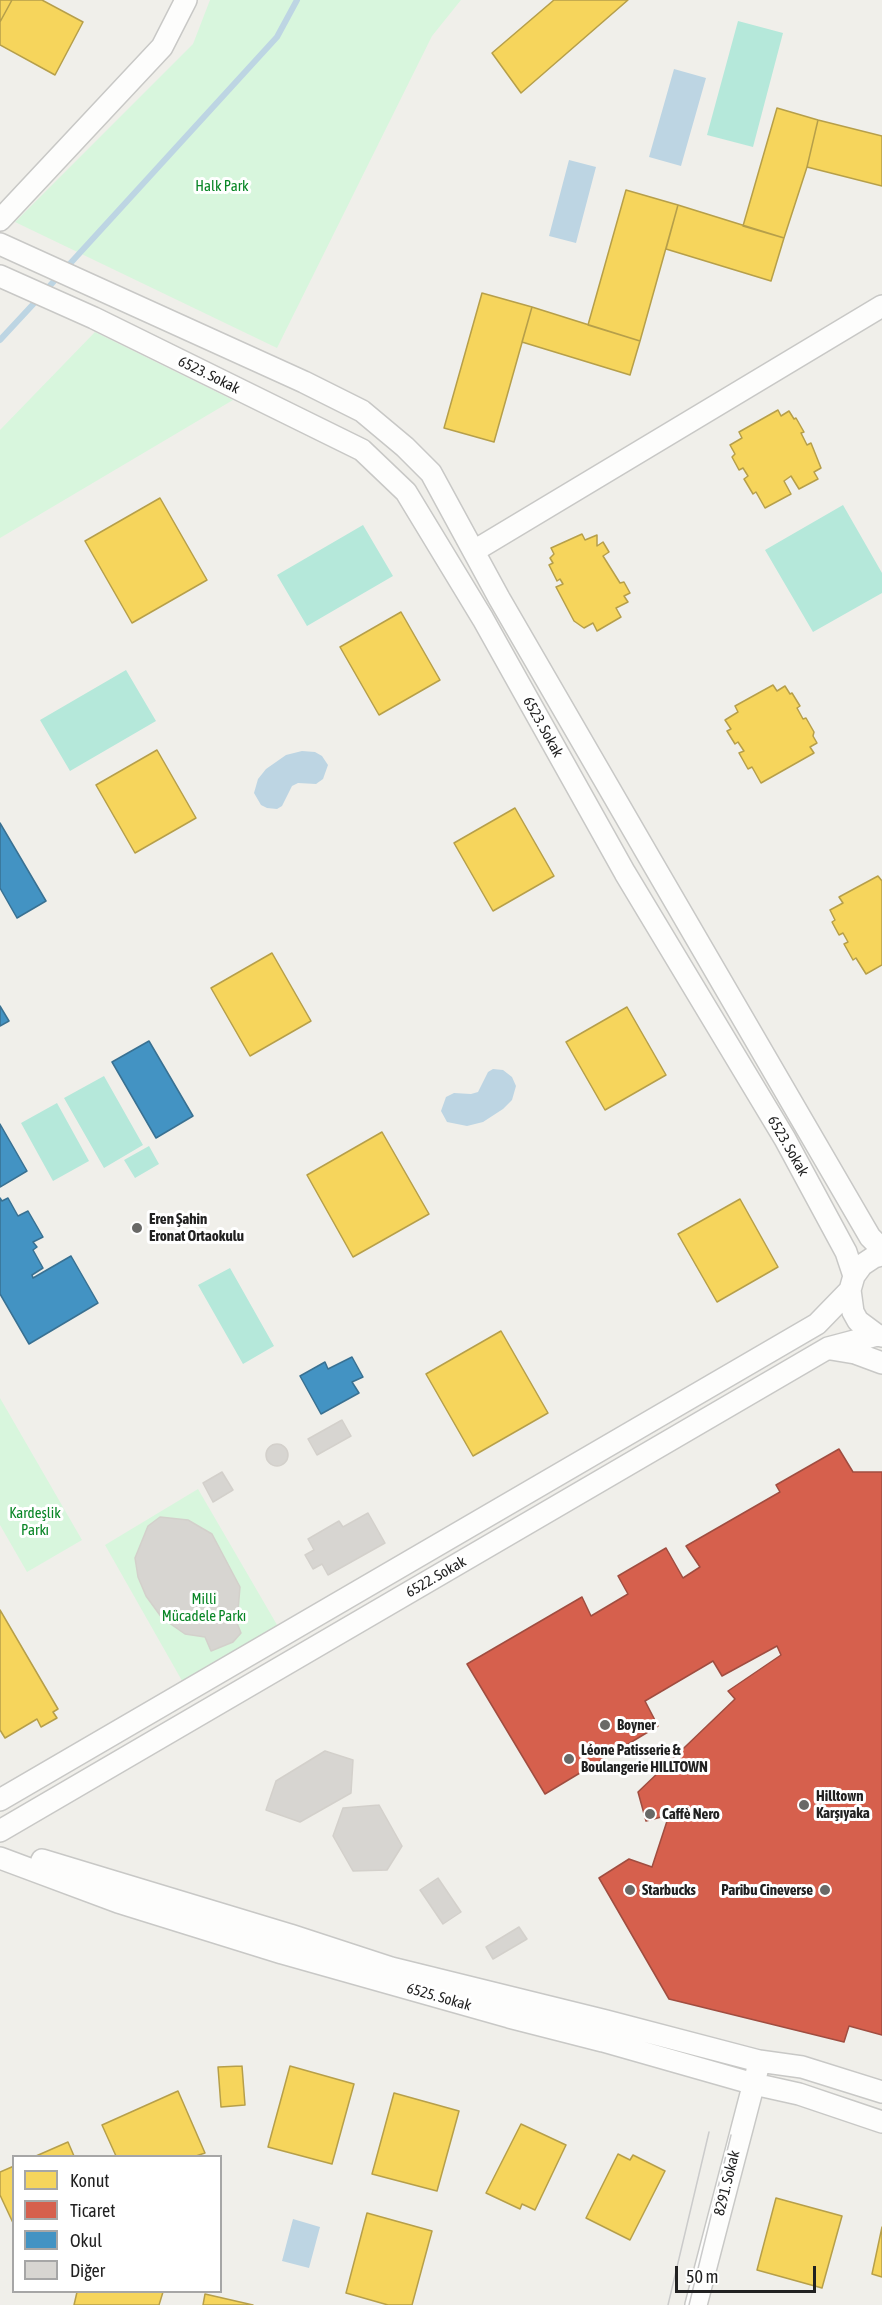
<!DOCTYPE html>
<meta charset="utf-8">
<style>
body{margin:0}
#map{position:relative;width:882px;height:2305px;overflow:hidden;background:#f0efea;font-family:"Asap Condensed",sans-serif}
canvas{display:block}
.legend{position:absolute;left:12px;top:2155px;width:210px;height:138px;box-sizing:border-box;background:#fff;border:2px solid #a6a6a6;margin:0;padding:8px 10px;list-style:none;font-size:18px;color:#212121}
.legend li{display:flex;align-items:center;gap:12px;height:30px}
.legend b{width:30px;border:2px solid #a6a6a6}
.scale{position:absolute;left:675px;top:2266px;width:141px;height:27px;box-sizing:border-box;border:3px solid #212121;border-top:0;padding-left:8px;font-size:18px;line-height:21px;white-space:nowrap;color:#212121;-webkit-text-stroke:4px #fff;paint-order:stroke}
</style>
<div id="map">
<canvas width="882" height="2305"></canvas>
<ul class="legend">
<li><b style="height:16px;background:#f6d55c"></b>Konut</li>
<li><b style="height:16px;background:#d6604d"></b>Ticaret</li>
<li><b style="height:16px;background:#4393c3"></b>Okul</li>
<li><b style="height:16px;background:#d7d5d1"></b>Diğer</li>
</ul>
<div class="scale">50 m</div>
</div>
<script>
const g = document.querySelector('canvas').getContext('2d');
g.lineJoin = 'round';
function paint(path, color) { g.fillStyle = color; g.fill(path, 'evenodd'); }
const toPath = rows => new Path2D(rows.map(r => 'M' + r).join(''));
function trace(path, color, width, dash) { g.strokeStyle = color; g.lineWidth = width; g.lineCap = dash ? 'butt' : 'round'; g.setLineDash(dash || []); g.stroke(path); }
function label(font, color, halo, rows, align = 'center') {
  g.font = font + ' "Asap Condensed",sans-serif'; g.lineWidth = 6; g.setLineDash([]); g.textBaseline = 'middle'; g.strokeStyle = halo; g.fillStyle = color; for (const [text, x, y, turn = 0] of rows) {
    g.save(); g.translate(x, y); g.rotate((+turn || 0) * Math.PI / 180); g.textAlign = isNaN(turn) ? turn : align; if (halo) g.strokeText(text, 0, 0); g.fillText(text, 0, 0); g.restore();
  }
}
paint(toPath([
 [210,0,461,0,432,36,277,348,15,222,193,44],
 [95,332,233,400,0,538,0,430],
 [0,1398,82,1540,27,1572,0,1525],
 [198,1489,280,1630,185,1686,105,1545]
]), '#d8f6dd');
paint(toPath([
 [738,21,783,33,753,147,707,135],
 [843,505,882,573,882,593,813,632,765,550],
 [363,525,393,576,307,626,277,575],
 [126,670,156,721,70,771,40,720],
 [104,1076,143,1145,104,1168,64,1098],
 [57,1103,89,1161,53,1181,21,1123],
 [149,1146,159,1164,135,1178,124,1160],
 [230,1268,274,1346,243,1364,198,1285]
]), '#b5e8da');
paint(toPath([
 [674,69,706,78,681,166,649,157],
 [569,160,596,167,576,243,549,236],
 [302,751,315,752,322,756,328,765,323,779,316,784,298,783,292,786,282,806,277,809,267,808,261,805,254,793,258,779,266,769,286,755],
 [493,1069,503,1070,512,1077,516,1086,512,1100,503,1109,483,1122,467,1126,447,1122,441,1111,446,1097,454,1093,471,1094,478,1092,488,1072],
 [293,2219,320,2227,309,2268,282,2261]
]), '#bdd5e3');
const homes = toPath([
 [0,0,12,0,0,22,0,0],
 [12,0,42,0,83,22,55,75,0,45,0,22,12,0],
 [554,0,628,0,521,93,492,53,554,0],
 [777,108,818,120,807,167,784,238,743,226,777,108],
 [818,120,882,136,882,186,807,167,818,120],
 [626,190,678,205,640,341,588,325,626,190],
 [678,205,784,238,771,281,666,249,678,205],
 [482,293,532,307,494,442,444,428,482,293],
 [532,307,640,341,630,375,522,342,532,307],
 [778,410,781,416,789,411,794,419,796,418,804,432,801,433,807,445,811,443,821,468,814,472,818,479,799,489,791,476,784,481,791,494,765,508,756,492,753,494,744,479,748,476,743,468,739,470,732,457,735,454,730,445,742,438,739,432,778,410],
 [160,498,207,580,132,623,85,541,160,498],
 [582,534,585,540,597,535,597,546,603,542,609,552,603,556,620,583,624,582,630,593,624,596,628,602,616,608,621,617,597,631,593,623,584,628,574,621,556,587,563,584,560,579,557,581,549,565,553,563,550,558,554,554,551,548,582,534],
 [401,612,440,680,379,715,340,647,401,612],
 [773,685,777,691,785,686,790,694,792,693,800,706,797,708,803,719,806,718,814,732,813,736,817,743,810,747,814,753,761,783,752,767,748,769,739,753,744,751,738,742,735,744,727,731,731,729,725,720,738,712,735,706,773,685],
 [157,750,196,818,135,853,96,785,157,750],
 [515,808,554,876,493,911,454,843,515,808],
 [878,876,882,881,882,965,866,974,856,958,853,960,844,944,848,942,843,933,839,935,832,922,835,920,830,910,843,903,839,897,878,876],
 [272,953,311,1021,250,1056,211,988,272,953],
 [627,1007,666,1075,605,1110,566,1042,627,1007],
 [382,1132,429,1214,353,1257,307,1175,382,1132],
 [740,1199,778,1267,717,1302,678,1234,740,1199],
 [501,1331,548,1413,473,1456,426,1374,501,1331],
 [0,1610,58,1709,53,1712,57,1718,41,1727,37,1719,5,1738,0,1730,0,1610],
 [242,2066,245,2105,221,2107,218,2067,242,2066],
 [290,2066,354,2084,332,2164,268,2147,290,2066],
 [178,2091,205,2153,196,2156,116,2156,102,2125,178,2091],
 [394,2093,459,2111,437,2191,372,2174,394,2093],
 [521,2124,566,2145,535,2210,522,2204,520,2209,486,2193,521,2124],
 [68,2142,74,2156,36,2156,68,2142],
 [618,2154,630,2160,633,2155,665,2171,630,2240,586,2218,618,2154],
 [14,2166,14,2225,0,2195,0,2172,14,2166],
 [776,2198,842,2216,822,2288,757,2270,776,2198],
 [367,2213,432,2231,412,2305,388,2305,346,2293,367,2213],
 [882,2227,882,2277,872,2274,882,2227],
 [77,2292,163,2292,159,2305,74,2305,77,2292],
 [205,2294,253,2305,203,2305,205,2294]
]);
paint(homes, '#f6d55c');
trace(homes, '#b69f4a', 1.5);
const shops = toPath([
 [839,1449,853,1472,882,1472,882,2035,849,2026,844,2042,669,1999,599,1878,629,1859,652,1867,669,1815,646,1821,638,1792,735,1699,728,1691,781,1655,777,1646,722,1676,713,1661,645,1701,658,1726,545,1794,467,1664,582,1597,591,1616,628,1594,618,1576,666,1548,683,1578,700,1567,686,1546,780,1492,776,1485,839,1449]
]);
paint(shops, '#d6604d');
trace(shops, '#a04d40', 1.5);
const schools = toPath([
 [0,823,46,901,17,918,0,888,0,823],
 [0,1006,9,1021,0,1026,0,1006],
 [149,1041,193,1116,156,1138,112,1062,149,1041],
 [0,1124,27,1171,0,1187,0,1124],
 [0,1198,2,1201,8,1198,18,1216,28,1211,43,1237,33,1242,37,1247,33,1250,43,1268,32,1275,33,1278,71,1256,98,1303,29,1344,0,1294,0,1198],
 [352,1357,363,1377,352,1382,359,1393,321,1414,300,1376,325,1362,328,1369,352,1357]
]);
paint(schools, '#4393c3');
trace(schools, '#397192', 1.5);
trace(toPath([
 [45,291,277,37,297,0],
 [0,340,38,299]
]), '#bdd5e3', 6);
const building = toPath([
 [342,1420,351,1436,317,1455,308,1439,342,1420],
 '266 1455a11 11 0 1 1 22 0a11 11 0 1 1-22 0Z',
 [222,1472,233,1490,213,1502,203,1483,222,1472],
 [368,1513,385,1543,328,1575,322,1564,313,1569,305,1555,314,1550,308,1539,339,1521,343,1527,368,1513],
 [160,1517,188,1520,212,1534,240,1587,237,1623,241,1633,233,1642,211,1651,205,1637,185,1634,162,1618,146,1596,138,1577,135,1558,148,1526,160,1517],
 [325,1751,353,1760,351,1793,300,1822,266,1810,276,1781,325,1751],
 [379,1805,402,1846,387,1870,353,1871,333,1836,343,1808,379,1805],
 [438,1878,461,1912,443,1924,420,1890,438,1878],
 [519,1927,527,1939,493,1959,486,1947,519,1927]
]);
paint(building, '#d7d5d1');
trace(building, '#d3d0cb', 1.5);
const minor = toPath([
 [0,220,162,47,186,0],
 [0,244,304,382,362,411,405,447,431,473,499,598,649,857,870,1237,882,1249],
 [0,276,94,318,362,450,406,492,483,619,625,873,785,1139,846,1252,854,1276],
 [474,551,882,306],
 [882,1255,874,1257,862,1265,854,1276,850,1290,853,1312,858,1321,877,1335,882,1336],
 [831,1349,855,1353,882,1363],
 [0,1800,817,1324,850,1290],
 [0,1831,828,1348,877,1335],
 [0,1858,118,1902,282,1953,509,2017,603,2041,754,2084,799,2094,882,2122],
 [42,1860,290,1935,391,1968,606,2021,759,2061,802,2067,882,2092],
 [696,2305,757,2071]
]);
trace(minor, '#c8c8c6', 24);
trace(minor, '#fdfdfc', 21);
trace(toPath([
 [668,2305,709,2132],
 [689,2305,731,2135]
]), '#cbcbcb', 1.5);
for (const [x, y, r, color] of [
 [137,1228,6,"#696967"],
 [605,1725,6,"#696967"],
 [569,1759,6,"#696967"],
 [804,1805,6,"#696967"],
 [650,1814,6,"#696967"],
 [630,1890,6,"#696967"],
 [825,1890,6,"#696967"]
]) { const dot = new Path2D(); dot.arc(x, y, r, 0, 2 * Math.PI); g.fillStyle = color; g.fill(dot); trace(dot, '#fff', 2); }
label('15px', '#098626', '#fff', [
 ["Halk Park",222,186],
 ["Kardeşlik",35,1513],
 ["Parkı",35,1530],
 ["Milli",204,1599],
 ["Mücadele Parkı",204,1616]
]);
label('15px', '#212121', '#fff', [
 ["6523. Sokak",209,375,26],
 ["6523. Sokak",543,727,61],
 ["6523. Sokak",788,1146,60],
 ["6522. Sokak",436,1577,-30],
 ["6525. Sokak",439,1997,16],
 ["8291. Sokak",727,2183,-76]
]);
label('bold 15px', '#212121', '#fff', [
 ["Eren Şahin",149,1219],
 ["Eronat Ortaokulu",149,1236],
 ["Boyner",617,1725],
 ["Léone Patisserie &",581,1750],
 ["Boulangerie HILLTOWN",581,1767],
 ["Hilltown",816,1796],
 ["Karşıyaka",816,1813],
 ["Caffè Nero",662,1814],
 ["Starbucks",642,1890],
 ["Paribu Cineverse",813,1890,"right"]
], 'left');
</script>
